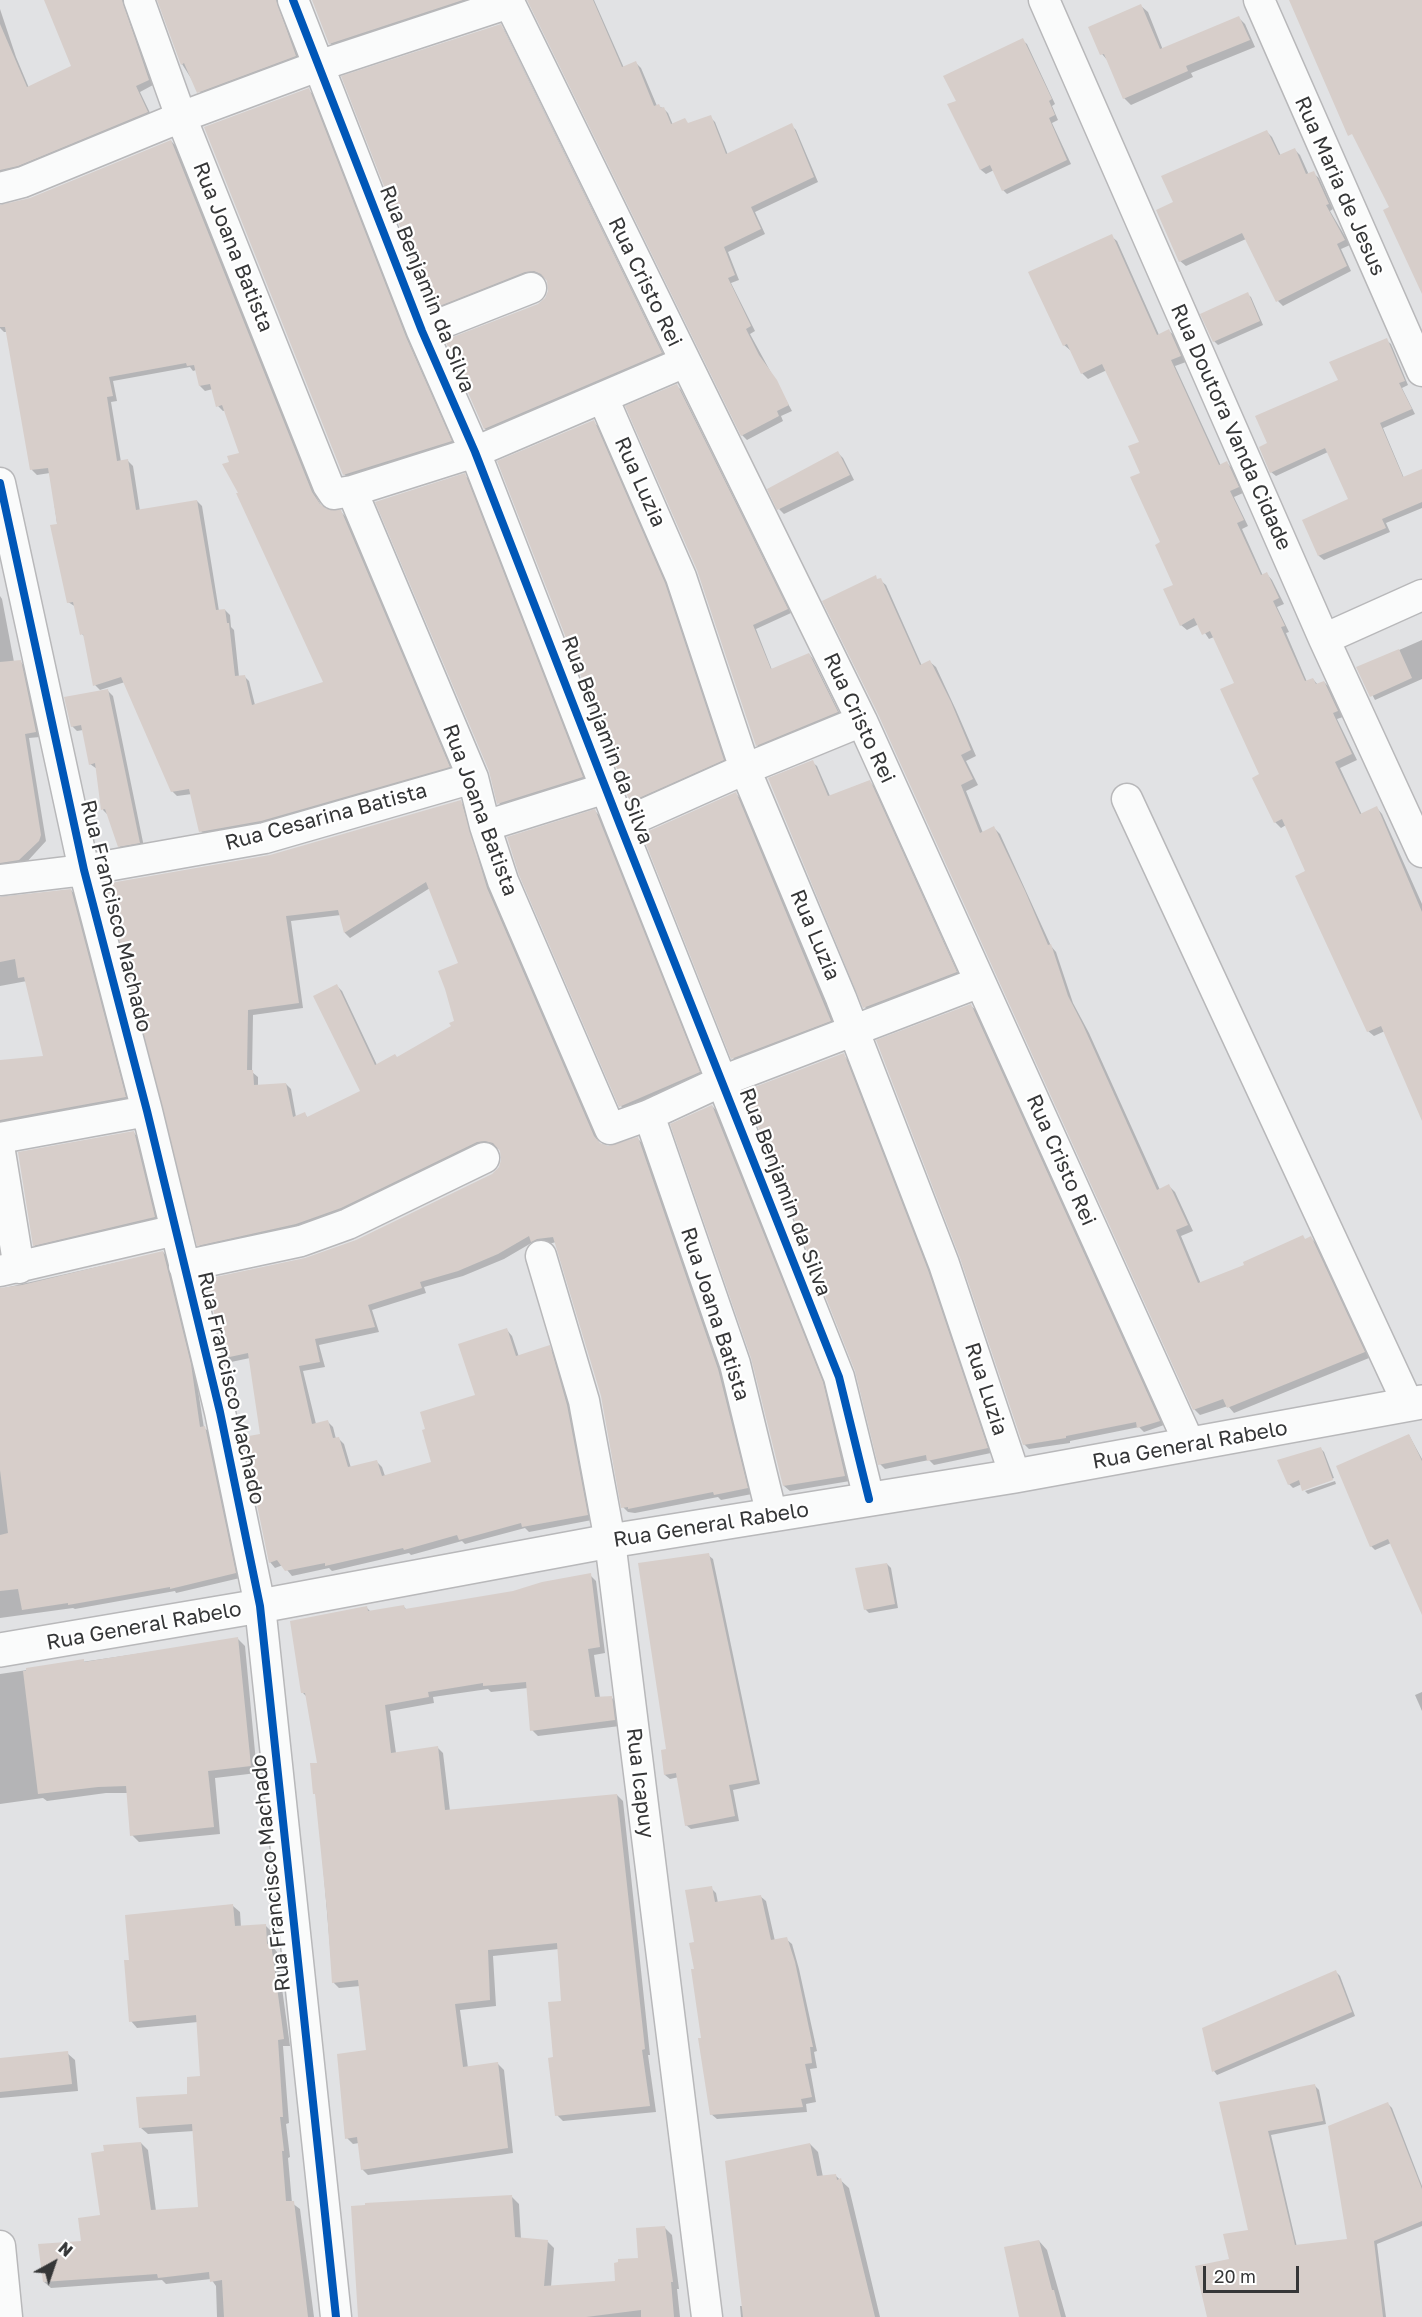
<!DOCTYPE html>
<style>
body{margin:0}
#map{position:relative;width:1422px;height:2317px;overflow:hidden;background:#e1e2e4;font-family:"Golos Text",sans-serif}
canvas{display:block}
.north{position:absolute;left:24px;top:2233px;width:60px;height:60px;-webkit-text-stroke:4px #fff;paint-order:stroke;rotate:40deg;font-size:16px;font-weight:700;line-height:24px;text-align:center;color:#353637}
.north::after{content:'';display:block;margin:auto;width:21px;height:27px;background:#353637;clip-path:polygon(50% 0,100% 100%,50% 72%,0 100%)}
.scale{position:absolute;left:1203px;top:2266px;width:96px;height:27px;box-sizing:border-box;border:3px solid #353637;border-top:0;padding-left:8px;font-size:18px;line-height:21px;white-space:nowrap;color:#353637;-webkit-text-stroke:4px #fff;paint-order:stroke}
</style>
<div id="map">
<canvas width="1422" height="2317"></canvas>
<div class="north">N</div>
<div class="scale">20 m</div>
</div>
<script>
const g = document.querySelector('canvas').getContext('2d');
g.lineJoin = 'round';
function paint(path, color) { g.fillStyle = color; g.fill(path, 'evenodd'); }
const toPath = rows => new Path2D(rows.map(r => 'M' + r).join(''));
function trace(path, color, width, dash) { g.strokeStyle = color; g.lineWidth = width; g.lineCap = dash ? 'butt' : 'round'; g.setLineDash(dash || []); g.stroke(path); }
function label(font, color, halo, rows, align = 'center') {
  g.font = font + ' "Golos Text",sans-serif'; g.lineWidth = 4.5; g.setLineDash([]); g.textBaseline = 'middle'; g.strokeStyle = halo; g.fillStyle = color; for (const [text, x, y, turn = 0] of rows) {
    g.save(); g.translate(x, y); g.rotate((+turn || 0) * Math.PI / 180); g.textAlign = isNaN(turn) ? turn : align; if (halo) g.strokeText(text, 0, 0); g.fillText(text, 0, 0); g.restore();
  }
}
paint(toPath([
 [46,0,128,0,127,12,153,85,140,92,152,117,0,176,0,9,16,57,29,88,73,67],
 [159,0,282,0,281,12,300,61,203,97,182,64],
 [313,0,482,0,335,48,330,43],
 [529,0,594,0,624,68,636,63,641,68,657,106,663,108,668,113,673,125,689,124,710,117,715,122,728,155,791,125,796,130,818,182,755,212,765,234,728,252,739,280,731,283,755,331,750,334,792,411,781,416,783,421,747,440,742,435],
 [1141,6,1148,12,1163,50,1239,18,1245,24,1255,47,1191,73,1193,77,1131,105,1124,98,1108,61,1102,54],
 [500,26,504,30,665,357,489,433,485,429,447,341,539,305,546,299,549,291,548,281,539,274,529,275,437,312,433,308],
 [1022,40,1027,44,1055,104,1052,106,1058,120,1052,123,1071,164,1007,194,1003,190,994,170,986,174,981,170,949,105,958,101],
 [308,90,313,94,410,344,455,446,349,479,344,474],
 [1267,132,1272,137,1281,156,1295,150,1300,155,1309,175,1313,173,1319,178,1333,209,1330,211,1350,245,1341,249,1351,271,1283,306,1278,301,1246,239,1186,266,1180,261,1175,203],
 [171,141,176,146,317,498,323,509,341,512,346,517,453,772,267,826,206,836,201,831,192,794,177,796,172,791,125,682,100,690,95,685,85,637,82,634,76,607,68,602,50,473,37,475,32,470,7,332,4,332,0,328,0,205,28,200],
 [190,367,193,371,196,370,200,386,205,391,213,389,218,406,223,411,226,410,241,454,231,463,240,494,325,683,255,705,249,681,244,676,239,677,234,630,231,627,230,615,225,610,219,611,202,506,197,501,140,511,133,466,128,461,121,462,111,402,117,401,113,381],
 [1111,236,1117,241,1159,335,1169,331,1175,336,1186,362,1175,366,1221,466,1227,463,1233,469,1243,493,1234,497,1248,526,1242,529,1263,576,1267,574,1272,580,1284,604,1277,607,1289,632,1286,633,1307,682,1313,679,1318,685,1324,682,1330,688,1343,717,1337,719,1357,760,1340,768,1362,815,1377,808,1382,814,1422,904,1422,1110,1385,1031,1374,1036,1368,1031,1307,872,1286,825,1281,828,1275,822,1236,683,1214,637,1209,639,1199,624,1187,630,1181,625,1175,585,1142,473,1141,442,1107,370,1088,379,1082,373,1072,350,1070,350,1064,345],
 [1247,294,1251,297,1263,325,1218,345,1214,341],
 [1386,340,1391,344,1408,385,1402,388,1415,414,1383,428,1404,478,1422,470,1422,508,1386,523,1390,532,1324,560,1319,556,1304,521,1350,500,1328,452,1276,476,1271,472,1269,443],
 [677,386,681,390,791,613,756,629,772,670,809,654,813,659,841,716,761,749,757,745],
 [593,422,598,426,669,589,727,764,635,805,631,801],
 [838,453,843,458,854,480,784,514,779,509],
 [464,475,469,479,586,781,503,807,499,803,491,773],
 [878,580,880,580,886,585,922,666,930,662,936,667,956,710,976,756,966,761,978,785,966,791,983,833,994,828,1000,834,1051,946,1056,952,1073,1003,1089,1033,1160,1190,1169,1186,1175,1192,1193,1231,1181,1236,1201,1284,1311,1238,1317,1244,1369,1358,1234,1413,1228,1406,1200,1415,1194,1409],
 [0,596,2,599,14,662,20,661,25,667,40,737,29,738,46,841,24,865,0,869],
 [1422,640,1422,679,1375,700,1358,668],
 [108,691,113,696,144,847,124,851,119,846,108,815,103,810,97,769,90,764,83,730,77,731,72,726],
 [812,762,817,766,830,796,869,781,874,786,960,977,869,1012,865,1007,770,779],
 [736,794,741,799,836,1026,738,1063,733,1058],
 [460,801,465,807,492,895,599,1143,608,1148,638,1139,643,1144,723,1376,752,1494,721,1500,718,1497,635,1513,628,1512,623,1507,602,1396,556,1242,538,1247,533,1242,504,1259,463,1276,424,1287,426,1293,372,1310,379,1332,319,1345,325,1367,303,1371,316,1424,328,1422,333,1427,336,1439,339,1439,344,1444,351,1468,377,1462,382,1467,385,1476,433,1463,477,1396,507,1330,512,1336,519,1357,549,1347,554,1353,572,1412,592,1520,529,1532,525,1528,465,1544,462,1541,411,1555,409,1553,332,1571,329,1568,292,1576,283,1565,275,1568,270,1562,262,1435,250,1358,231,1362,226,1357,356,1241,492,1175,500,1168,503,1160,501,1150,491,1146,302,1229,204,1250,199,1245,270,856],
 [430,888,460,964,456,1022,453,1027,397,1058,377,1065,342,991,337,986,362,1092,308,1118,304,1113,296,1117,291,1089,286,1084,258,1086,258,1077,252,1072,253,1015,303,1008,291,921,341,915,345,933,350,938],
 [595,811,601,817,705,1079,627,1113,621,1106,521,874],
 [71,890,76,896,130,1102,0,1127,0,1062,45,1057,27,981,0,986,0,897],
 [971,1006,976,1010,1164,1425,1144,1432,1139,1427,1070,1441,1070,1443,1029,1449,1024,1444],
 [843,1055,848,1060,932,1276,991,1453,934,1465,929,1460,885,1469,880,1464],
 [712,1106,718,1112,828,1389,850,1481,790,1491,784,1486],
 [134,1133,140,1139,160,1223,40,1251,34,1245],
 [163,1252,168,1257,195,1371,204,1428,210,1432,240,1578,176,1593,175,1591,75,1609,73,1608,0,1618,0,1289],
 [1409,1435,1422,1459,1422,1611,1391,1543,1375,1550,1371,1546],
 [1320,1448,1324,1452,1334,1478,1304,1489,1302,1484,1293,1488,1289,1484],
 [1335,1481,1336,1484,1308,1494,1305,1491],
 [708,1555,713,1559,760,1784,733,1790,739,1821,691,1829,686,1825,679,1777,670,1779,665,1775,667,1750],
 [887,1564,891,1568,898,1608,869,1613,865,1609],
 [590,1575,596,1581,605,1653,594,1655,600,1698,611,1697,617,1703,620,1726,538,1736,532,1730,528,1688,491,1692,488,1689,433,1697,434,1703,390,1711,396,1753,437,1747,443,1753,450,1811,617,1795,623,1801,650,2055,648,2055,656,2112,563,2121,557,2115,554,2058,562,2002,559,1949,493,1956,496,2006,460,2010,468,2068,498,2064,504,2070,513,2153,368,2175,362,2169,359,2143,353,2144,347,2138,367,2052,360,1986,339,1988,333,1982,317,1796,314,1793,319,1764,308,1698,303,1693,367,1608,371,1612,404,1607,407,1610,514,1592],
 [238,1639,245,1646,257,1773,215,1778,220,1834,139,1842,132,1835,128,1793,106,1793,47,1801,43,1798,0,1804,0,1674],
 [1422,1692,1422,1711,1415,1695],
 [711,1888,716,1893,718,1903,760,1896,766,1901,775,1941,786,1939,792,1944,799,1969,817,2051,814,2052,817,2068,810,2069,816,2102,806,2104,807,2112,717,2119,711,2114,700,2039,702,2039,695,1970,696,1944],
 [233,1906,240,1912,241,1927,265,1925,272,1932,273,1947,277,1952,290,2046,283,2046,289,2123,286,2124,290,2157,288,2158,292,2203,300,2209,314,2317,217,2317,216,2286,211,2279,166,2284,162,2280,51,2288,44,2282,83,2242,102,2217,141,2143,148,2150,156,2211,200,2209,194,2131,148,2134,141,2128,189,2096,202,2078,198,2022,137,2028,131,2021,130,1961],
 [1336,1972,1340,1976,1355,2016,1217,2075,1214,2071,1204,2028],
 [67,2053,75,2060,78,2091,0,2098,0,2059],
 [1315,2086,1319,2090,1326,2124,1271,2135,1297,2247,1349,2240,1388,2104,1392,2108,1422,2186,1422,2226,1377,2244,1386,2317,1209,2317,1231,2260,1249,2231,1221,2103],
 [810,2144,818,2152,823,2177,836,2176,849,2188,880,2317,741,2317,740,2306,743,2306],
 [512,2197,519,2204,521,2239,547,2241,554,2248,551,2287,617,2282,639,2259,665,2228,672,2235,679,2289,677,2289,680,2317,361,2317],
 [1039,2241,1047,2250,1066,2317,1020,2317]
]), '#0003');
paint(toPath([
 [44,0,122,0,149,80,136,86,148,112,18,166,0,170,0,24,27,87,71,66],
 [157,0,276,0,296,56,197,93,184,63,181,65],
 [312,0,463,0,329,44],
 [527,0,593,0,622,67,636,61,654,106,659,104,661,108,664,107,671,124,685,118,688,123,711,115,726,154,792,123,814,177,751,207,761,229,724,247,735,275,728,278,751,326,746,329,759,355,777,380,789,405,777,411,779,416,741,436],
 [1289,0,1422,0,1422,294,1383,210,1389,207,1352,134,1348,136],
 [1141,4,1160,49,1239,16,1250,40,1186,66,1188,71,1123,99,1104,54,1100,55,1088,27],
 [501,24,662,353,484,429,445,340,538,304,545,298,548,291,547,281,541,274,534,271,525,272,432,309,341,76],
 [1023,38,1052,99,1049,101,1055,115,1049,118,1067,160,1002,191,990,165,980,170,947,104,956,101,943,76],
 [309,88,406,337,452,441,343,475,204,127],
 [1267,130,1279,155,1295,148,1306,174,1314,171,1329,204,1326,205,1345,240,1337,244,1347,266,1276,302,1242,233,1179,262,1156,210,1173,202,1161,176],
 [171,140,312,492,320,504,327,509,341,510,450,767,261,821,199,832,189,789,171,792,121,677,93,686,83,634,80,635,73,602,67,603,50,525,57,524,48,468,30,470,5,327,0,327,0,205,30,198],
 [186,363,187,366,194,365,199,386,210,384,216,407,222,405,239,453,227,456,229,462,222,464,238,493,236,493,323,682,252,705,245,675,235,676,229,623,227,623,225,609,216,610,197,500,136,510,128,459,117,461,107,397,113,396,109,377],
 [1112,234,1157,335,1169,329,1181,356,1171,360,1219,465,1227,461,1239,487,1230,491,1244,520,1237,523,1261,575,1267,572,1279,598,1273,601,1285,626,1281,627,1305,681,1313,678,1316,684,1324,681,1338,711,1333,713,1352,754,1335,762,1360,814,1377,806,1422,912,1422,1121,1381,1026,1367,1032,1295,876,1305,871,1282,819,1274,823,1252,778,1259,774,1220,689,1234,683,1210,631,1202,635,1194,618,1180,626,1163,589,1173,585,1155,545,1160,542,1130,477,1140,473,1128,446,1139,442,1102,364,1081,374,1067,344,1063,346,1028,272],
 [1248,292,1260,321,1213,342,1200,314],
 [1387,338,1405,381,1399,383,1412,409,1380,423,1403,477,1422,469,1422,502,1382,519,1386,528,1318,556,1302,520,1348,499,1325,448,1270,473,1259,447,1267,443,1255,416,1338,380,1329,362],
 [677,384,788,609,753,625,771,669,809,653,838,712,756,746,697,570,625,406],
 [594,420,665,583,724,760,630,802,497,461],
 [838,451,850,475,777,510,767,489],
 [465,473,583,777,497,804,489,771,375,502],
 [876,575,877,579,881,578,920,665,930,660,951,702,971,750,961,755,973,779,961,785,980,833,994,826,1025,891,1048,945,1051,944,1068,996,1083,1025,1157,1190,1169,1184,1188,1225,1176,1230,1198,1283,1244,1265,1243,1262,1303,1235,1305,1239,1311,1236,1365,1352,1227,1408,1223,1399,1193,1410,878,714,822,601],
 [1399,649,1412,678,1370,697,1356,667],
 [21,660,36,732,25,734,41,835,39,841,19,860,0,863,0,662],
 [108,689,140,843,118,847,105,809,101,810,95,763,89,765,81,725,71,727,64,697],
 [813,760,828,796,870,780,957,972,863,1008,768,778],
 [736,792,831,1021,731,1059,642,834],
 [461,800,487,888,594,1136,600,1143,608,1146,638,1137,718,1369,748,1488,714,1495,713,1492,628,1509,628,1507,621,1508,601,1396,553,1237,537,1239,531,1242,529,1236,498,1254,458,1271,420,1282,422,1288,368,1305,375,1327,315,1339,320,1362,299,1366,312,1424,328,1420,333,1438,339,1437,348,1467,377,1460,382,1476,431,1462,422,1430,425,1429,420,1412,475,1395,458,1344,507,1328,516,1356,550,1345,567,1405,588,1515,522,1527,521,1523,459,1540,457,1535,404,1550,403,1548,325,1566,325,1563,285,1571,277,1560,269,1563,243,1437,260,1434,248,1353,225,1358,206,1279,305,1258,356,1240,492,1174,499,1167,501,1160,500,1151,493,1143,485,1141,477,1142,341,1208,296,1224,197,1246,105,884,270,855],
 [426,882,458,963,438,971,445,989,454,1021,449,1023,451,1026,397,1057,395,1054,375,1065,337,984,313,996,360,1091,307,1117,305,1112,293,1117,286,1083,254,1085,253,1070,247,1070,248,1010,299,1003,286,916,338,910,344,933],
 [595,809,700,1072,619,1107,519,875,507,837],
 [71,889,126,1097,0,1120,0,1060,43,1056,24,977,18,978,15,959,0,962,0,897],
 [971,1004,1160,1421,1137,1428,1136,1422,1066,1436,1066,1438,1023,1445,960,1258,876,1040],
 [844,1053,928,1270,988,1448,927,1461,926,1455,878,1465,855,1371,744,1091],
 [712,1105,823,1382,845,1476,783,1486,751,1358,670,1124],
 [134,1131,155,1217,33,1246,18,1152],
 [163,1251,191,1364,200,1427,205,1426,236,1573,170,1589,170,1587,68,1605,68,1603,22,1610,18,1589,0,1591,0,1535,8,1533,0,1470,0,1288,22,1285],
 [1409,1434,1422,1461,1422,1615,1388,1539,1370,1547,1336,1466],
 [1321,1447,1333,1480,1302,1491,1299,1480,1288,1485,1277,1460],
 [709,1553,757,1780,729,1785,735,1816,685,1826,676,1773,664,1775,661,1750,666,1749,638,1563],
 [887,1563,895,1604,864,1610,855,1568],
 [591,1573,600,1647,588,1649,595,1697,612,1696,615,1720,530,1731,526,1682,483,1686,483,1683,428,1692,429,1697,385,1705,391,1753,438,1746,445,1810,617,1794,645,2049,642,2050,650,2106,555,2116,548,2058,553,2057,548,2002,561,2001,557,1943,488,1950,490,2000,455,2004,463,2067,498,2062,508,2148,361,2170,357,2137,345,2139,337,2054,366,2050,358,1980,332,1983,327,1911,315,1794,313,1794,310,1763,317,1763,305,1693,301,1693,290,1621,367,1606,368,1611,404,1605,405,1609,513,1591,542,1582],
 [238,1637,251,1766,208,1771,214,1827,130,1836,126,1786,98,1787,38,1794,23,1671,26,1671,26,1668,84,1659,84,1662],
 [712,1886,715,1902,761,1895,771,1940,787,1937,795,1962,813,2047,810,2047,812,2063,805,2064,812,2097,801,2099,803,2107,710,2115,698,2038,701,2038,691,1969,694,1969,689,1943,694,1942,685,1890],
 [233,1904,235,1926,266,1924,267,1944,271,1943,284,2039,278,2040,283,2117,280,2117,284,2151,282,2151,286,2201,294,2201,308,2317,224,2317,222,2280,210,2282,209,2272,158,2278,157,2274,43,2282,38,2244,81,2241,78,2218,100,2215,91,2153,104,2151,103,2145,141,2142,151,2210,198,2207,192,2124,139,2128,136,2097,187,2094,187,2077,200,2076,196,2015,129,2022,124,1960,129,1960,125,1915],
 [1336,1970,1352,2012,1212,2072,1202,2028],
 [68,2051,72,2084,0,2092,0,2058],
 [1315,2084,1323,2121,1268,2131,1295,2245,1347,2239,1328,2126,1388,2102,1422,2189,1422,2221,1374,2241,1383,2317,1207,2317,1195,2266,1229,2259,1223,2234,1248,2230,1219,2102],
 [810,2143,817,2176,836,2174,837,2180,841,2178,875,2317,743,2317,725,2161],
 [512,2195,515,2237,548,2240,544,2286,615,2281,614,2263,618,2262,618,2259,638,2258,636,2228,665,2226,673,2282,671,2282,674,2317,641,2317,641,2310,586,2317,358,2317,351,2206,365,2205,365,2203],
 [1039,2240,1052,2290,1054,2290,1061,2317,1019,2317,1004,2247]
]), '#d7ceca');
const street = toPath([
 [139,0,181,117,328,485,334,494,352,491,475,452,685,362],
 [293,0,422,331,475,452,620,825,839,1377,869,1499],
 [508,0,862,721,1190,1445],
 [1044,0,1324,639,1422,852],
 [1259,0,1422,371],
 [0,188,23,182,181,117,318,66,509,3],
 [422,331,531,288],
 [603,398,681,577,745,769,841,998,944,1264,1015,1476],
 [0,483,84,870,147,1111,220,1412,260,1606,336,2317],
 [352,491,473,778,485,826,503,881,610,1129,649,1115,722,1081,980,982],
 [1324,639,1422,595],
 [1127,799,1408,1404],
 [620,825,745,769,862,721],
 [485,826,606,788],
 [0,880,84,870,265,838,473,778],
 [649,1115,735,1364,772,1516],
 [0,1138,147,1111],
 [0,1152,19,1268],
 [541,1256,584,1401,610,1541,707,2317],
 [184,1266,301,1241,348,1224,484,1158],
 [0,1271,176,1230],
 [0,2246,7,2317]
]);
const secondary = toPath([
 [0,1650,260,1606,610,1541,1015,1476,1422,1402]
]);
trace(street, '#b8b8ba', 33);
trace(secondary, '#b8b8ba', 36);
trace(street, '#fafbfb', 30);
trace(secondary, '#fafbfb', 33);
trace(toPath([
 [293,0,422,331,475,452,620,825,839,1377,869,1499],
 [0,483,84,870,147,1111,220,1412,260,1606,336,2317]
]), '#0057b8', 8);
label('21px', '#353637', '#fff', [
 ["Rua Maria de Jesus",1340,186,66],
 ["Rua Joana Batista",233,247,68],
 ["Rua Cristo Rei",645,282,64],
 ["Rua Benjamin da Silva",427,289,68],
 ["Rua Doutora Vanda Cidade",1231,427,66],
 ["Rua Luzia",640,482,66],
 ["Rua Cristo Rei",859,718,65],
 ["Rua Benjamin da Silva",607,740,69],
 ["Rua Joana Batista",480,810,70],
 ["Rua Cesarina Batista",326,817,-15],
 ["Rua Francisco Machado",116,916,76],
 ["Rua Luzia",815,935,67],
 ["Rua Cristo Rei",1061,1160,66],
 ["Rua Benjamin da Silva",785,1192,69],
 ["Rua Joana Batista",715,1314,72],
 ["Rua Francisco Machado",231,1388,77],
 ["Rua Luzia",986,1389,72],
 ["Rua General Rabelo",1190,1445,-10],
 ["Rua General Rabelo",711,1525,-9],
 ["Rua General Rabelo",144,1626,-10],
 ["Rua Icapuy",640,1783,83],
 ["Rua Francisco Machado",271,1873,-96]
]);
</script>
